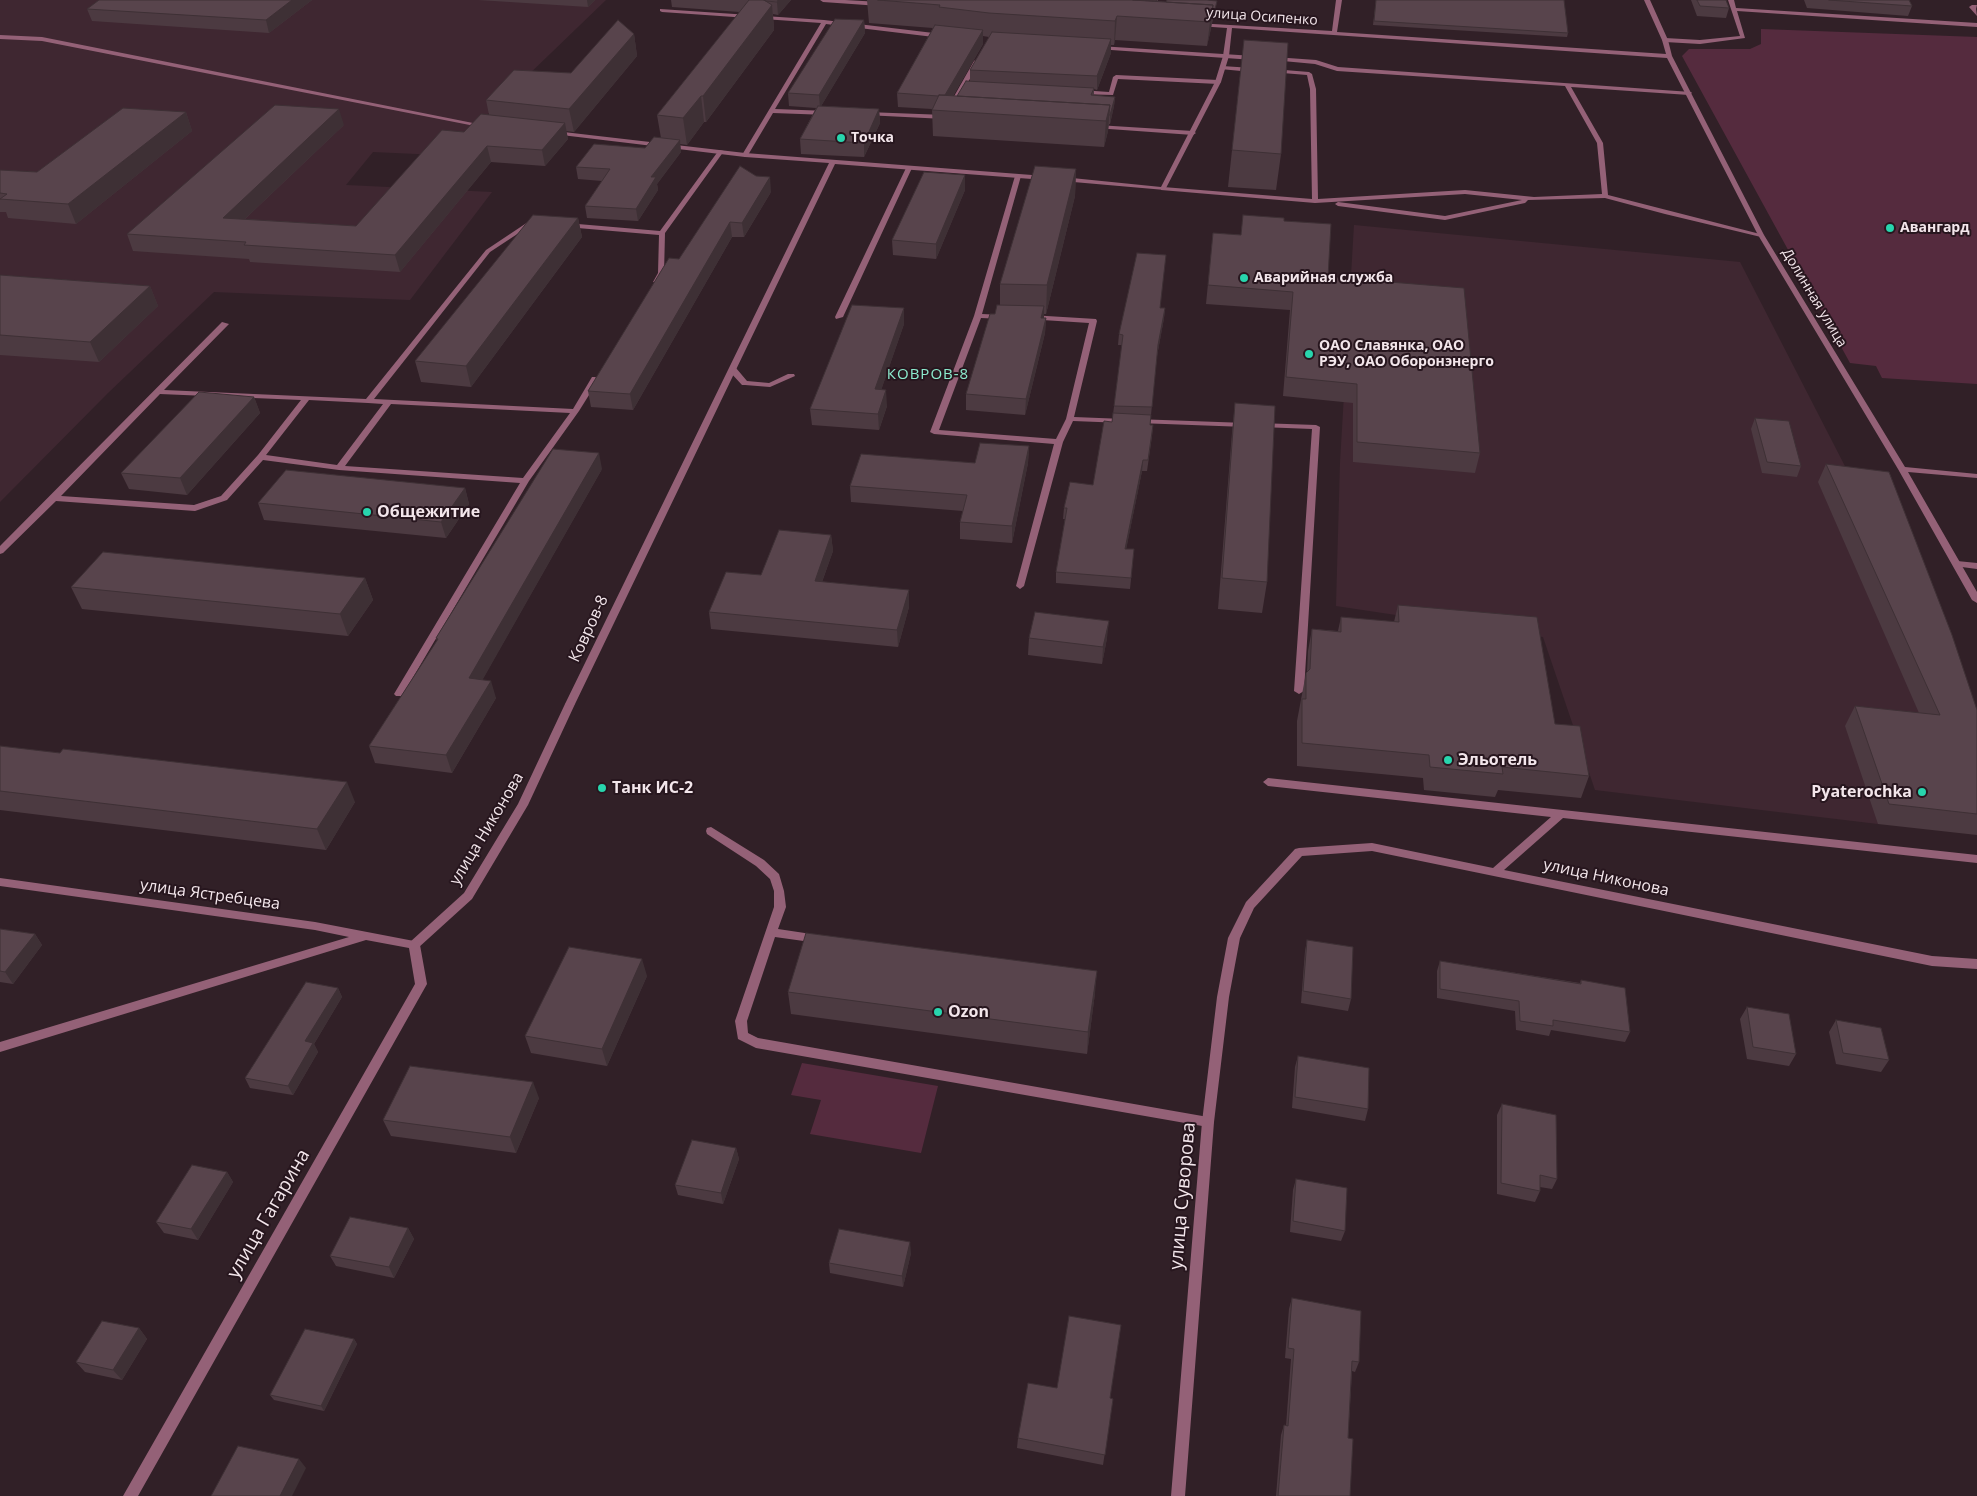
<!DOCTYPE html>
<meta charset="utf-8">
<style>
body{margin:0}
canvas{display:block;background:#312027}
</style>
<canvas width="1977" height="1496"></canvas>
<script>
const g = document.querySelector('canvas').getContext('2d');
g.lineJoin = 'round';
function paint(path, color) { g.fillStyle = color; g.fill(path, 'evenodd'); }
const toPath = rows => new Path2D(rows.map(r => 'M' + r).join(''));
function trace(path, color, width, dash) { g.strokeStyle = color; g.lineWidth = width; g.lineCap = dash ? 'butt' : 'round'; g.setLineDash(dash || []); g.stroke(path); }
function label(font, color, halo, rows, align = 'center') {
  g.font = font + ' "Open Sans",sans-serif'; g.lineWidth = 4; g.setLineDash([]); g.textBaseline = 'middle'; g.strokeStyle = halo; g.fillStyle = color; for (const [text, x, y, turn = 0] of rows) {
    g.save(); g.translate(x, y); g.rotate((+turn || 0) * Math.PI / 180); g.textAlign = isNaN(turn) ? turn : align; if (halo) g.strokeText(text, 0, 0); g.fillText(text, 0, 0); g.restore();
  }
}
paint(toPath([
 [0,0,606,0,469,132,505,158,373,152,346,185,492,192,410,300,214,292,108,393,0,502],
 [1354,225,1740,262,1942,655,1878,824,1595,790,1543,637,1336,606,1340,463]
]), '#3f2731');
paint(toPath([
 [1761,29,1977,37,1977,384,1882,378,1876,366,1850,363,1682,56,1689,49,1750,49,1761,44],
 [802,1063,938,1086,921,1153,810,1134,821,1100,791,1095]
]), '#552b3e');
paint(toPath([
 [1728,0,1734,0,1736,8,1977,23,1977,27,1737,11,1745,38,1700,44,1665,42,1662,40,1665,38,1700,40,1740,36,1728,0],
 [1972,5,1977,5,1976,9,1977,16,1969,7,1972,5],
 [660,9,824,20,942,34,945,36,942,38,826,24,775,109,828,111,831,113,828,115,773,113,748,155,745,157,742,155,821,23,662,12,660,11,660,9],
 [1099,46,1254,56,1257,58,1254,60,1097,49,1096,48,1099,46],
 [1274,57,1316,60,1338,67,1691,92,1692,93,1689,95,1571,87,1603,143,1608,195,1764,235,1761,237,1665,214,1605,198,1528,200,1525,203,1445,220,1338,206,1335,204,1338,202,1445,216,1522,200,1465,194,1315,203,1161,190,1161,188,1163,187,1312,199,1310,89,1307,75,1270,72,1270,70,1272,69,1309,72,1312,74,1316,89,1318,199,1465,190,1534,197,1602,194,1597,143,1565,86,1337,71,1315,64,1272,60,1272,58,1274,57],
 [977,59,980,61,954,107,949,108,948,107,974,61,977,59],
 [1222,66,1252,68,1255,70,1252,72,1220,69,1220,67,1222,66],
 [1116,75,1218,80,1221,82,1218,84,1118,79,1113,95,1080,94,1077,92,1080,90,1109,92,1113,77,1116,75],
 [867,112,945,115,948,117,945,119,865,115,864,114,867,112],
 [1097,125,1193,131,1196,133,1193,135,1095,128,1095,126,1097,125],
 [719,150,724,151,665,233,664,273,658,283,653,282,658,273,659,235,566,227,563,225,566,223,660,231,719,150],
 [909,166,912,168,843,317,836,319,835,317,906,168,909,166],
 [1018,174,1021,176,982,314,1003,315,1007,317,1003,319,981,318,939,430,1056,439,1066,419,1089,323,1027,319,1026,317,1030,315,1096,319,1097,321,1074,417,1124,419,1128,421,1124,423,1073,421,1063,442,1024,586,1020,589,1016,586,1054,444,934,434,930,432,974,316,1015,176,1018,174],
 [528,222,534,221,537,223,531,225,490,252,374,399,573,409,592,377,595,377,599,379,579,411,529,481,402,696,396,696,394,694,520,483,339,470,263,460,227,500,195,511,56,501,3,553,0,554,0,546,222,322,229,324,164,390,366,399,486,250,528,222],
 [160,394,301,400,258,455,221,496,194,505,61,496,160,394],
 [309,400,368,403,383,404,337,465,266,455,309,400],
 [391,404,570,413,523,478,345,466,391,404],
 [730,368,736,368,747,381,769,383,788,374,794,374,795,376,770,387,745,385,742,385,730,372,730,368],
 [1135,419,1246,423,1250,425,1246,427,1138,423,1135,423,1135,419],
 [1258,423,1316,425,1320,427,1304,691,1299,694,1294,691,1312,429,1261,427,1258,427,1258,423],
 [1957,561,1977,563,1977,569,1954,566,1953,564,1954,562,1957,561],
 [570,701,575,704,528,805,472,899,418,948,414,949,410,948,408,945,410,942,464,893,518,804,565,704,570,701],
 [711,827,764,860,779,874,784,891,786,907,778,929,818,935,822,936,824,939,822,942,818,943,775,937,747,1021,748,1033,758,1038,1208,1117,1212,1118,1214,1122,1212,1126,1208,1127,756,1048,738,1039,735,1021,774,907,774,891,770,879,756,866,707,834,706,831,707,828,711,827]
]), '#946177');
paint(toPath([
 [820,0,845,0,880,2,883,4,880,6,823,2,820,0],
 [1336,0,1342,0,1337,32,1666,54,1662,40,1644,0,1650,0,1668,40,1672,56,1764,235,1905,467,1977,474,1977,478,1908,472,1977,592,1977,603,1972,600,1898,469,1758,235,1667,58,1232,28,1229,56,1221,82,1165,190,1062,181,1059,179,1062,177,1161,187,1215,82,1223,56,1227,28,1198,26,1195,24,1196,23,1332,31,1336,0],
 [0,35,42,37,488,126,485,128,42,41,0,39,0,35],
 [555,131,745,153,1045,176,1048,178,1045,180,835,164,575,704,570,707,565,704,829,163,745,157,553,134,553,132,555,131],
 [1268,778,1977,855,1977,863,1563,818,1504,870,1932,956,1977,959,1977,969,1932,966,1372,851,1302,856,1254,908,1240,938,1229,997,1214,1122,1185,1496,1171,1496,1202,1122,1217,997,1228,938,1246,902,1295,849,1299,848,1372,843,1493,868,1551,817,1268,786,1263,782,1268,778],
 [0,878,315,922,414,941,418,942,420,945,427,984,138,1496,123,1496,415,984,409,948,366,940,0,1052,0,1042,349,937,315,930,0,886,0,878]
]), '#946177');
paint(toPath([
 [99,0,312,0,269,33,92,21,87,9],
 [478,0,595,0,588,7],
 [671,0,791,0,778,15,773,14,774,30,706,122,704,122,687,145,680,144,681,152,657,184,658,190,638,221,587,218,585,206,602,181,578,179,576,167,645,148,661,138,657,115,740,12,672,7],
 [867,0,1158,0,1158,1,1166,2,1217,1,1207,46,1115,40,1114,45,1111,45,1111,53,1097,90,1094,89,1094,95,1115,97,1114,106,1110,124,1109,124,1108,131,1104,147,933,136,932,109,898,107,897,93,933,28,869,23],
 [983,36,989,37,970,70,970,81,957,96,953,96,983,44],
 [1376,0,1568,33,1567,37,1373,25],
 [1691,0,1726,0,1729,8,1726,18,1697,16],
 [1804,0,1909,0,1912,6,1908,16,1807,8],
 [864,20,865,33,821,106,879,109,880,123,864,157,801,154,800,139,816,108,789,106,788,93],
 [634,34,637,56,574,132,566,131,568,139,545,166,491,162,400,272,250,262,249,259,133,251,127,234,344,125,245,219,356,226,464,132,489,115,486,100,571,73],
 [1244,40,1281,154,1276,190,1228,187],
 [186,112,192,131,76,224,8,218,6,212,0,212,0,170,37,172],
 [1076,169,1075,196,1046,314,1044,314,1044,318,1046,318,1045,333,1025,415,966,410,966,394,995,314,1000,305,1000,284],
 [965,175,965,190,936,259,893,255,892,240],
 [771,192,744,237,732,237,633,410,591,407,588,391,679,259],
 [1243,215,1284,221,1328,277,1480,453,1475,473,1353,462,1353,403,1283,396,1290,310,1206,304,1213,233,1241,235],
 [578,218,582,237,471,387,421,382,415,361],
 [0,275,150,286,158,306,99,362,0,355],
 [904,308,904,324,881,390,887,406,879,430,812,425,810,409],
 [1160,308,1165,308,1164,318,1157,356,1150,425,1153,425,1152,436,1147,471,1142,471,1126,549,1134,549,1130,589,1056,583,1056,572,1065,519,1063,519,1064,508,1093,485,1112,422,1122,345,1118,345,1119,334],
 [254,397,260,413,187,495,129,489,121,473],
 [1235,403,1267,582,1262,613,1218,609,1232,433],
 [1755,418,1801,466,1797,477,1762,473,1751,429],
 [1029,446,1028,463,1012,543,960,539,960,522,963,511,851,502,850,486,975,463],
 [1826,464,1977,710,1977,835,1878,824,1845,726,1855,706,1919,713,1818,482],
 [602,469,482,680,496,698,452,773,375,763,369,746,437,641,436,638],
 [465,488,469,504,446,538,264,520,258,503],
 [831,535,833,551,822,582,909,607,898,647,711,629,709,612,761,575],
 [365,578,373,600,348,636,82,609,71,587],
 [1398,605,1555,724,1589,776,1581,798,1498,790,1495,797,1424,790,1423,778,1297,766,1297,721,1306,673,1307,672,1308,651,1312,629,1338,631,1341,617,1394,622],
 [1029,638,1107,638,1102,664,1028,655],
 [0,746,355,802,326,850,0,810],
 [0,929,35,934,42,945,13,984,0,982],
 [1307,940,1351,999,1348,1011,1301,1003,1305,951],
 [1440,961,1580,983,1581,980,1630,1032,1625,1042,1551,1030,1549,1036,1516,1030,1515,1011,1437,998,1437,971],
 [647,976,607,1066,531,1053,525,1036],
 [338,988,342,997,314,1044,318,1052,293,1095,250,1088,245,1078],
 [788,992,1095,993,1087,1054,791,1014],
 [1747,1007,1796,1054,1789,1066,1747,1059,1740,1019],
 [1836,1020,1889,1060,1881,1072,1836,1064,1829,1032],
 [1298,1056,1368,1109,1365,1121,1292,1108,1295,1067],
 [539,1098,516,1153,391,1136,383,1120],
 [1502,1104,1557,1179,1552,1189,1540,1187,1540,1191,1535,1202,1497,1194,1497,1115],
 [736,1148,739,1159,723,1204,678,1195,675,1185],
 [227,1172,233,1182,198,1240,164,1233,156,1222],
 [1296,1179,1345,1231,1341,1241,1290,1232,1293,1190],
 [408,1228,414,1239,394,1278,336,1266,330,1256],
 [911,1253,903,1287,830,1273,829,1263],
 [1292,1298,1359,1362,1355,1372,1352,1371,1348,1438,1350,1496,1276,1496,1281,1435,1284,1425,1286,1426,1291,1359,1285,1358,1289,1309],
 [139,1328,147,1339,122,1380,85,1372,76,1362],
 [354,1339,357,1344,324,1411,274,1400,270,1395],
 [1110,1398,1113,1399,1103,1465,1017,1448,1018,1438]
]), '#4c3a41');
paint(toPath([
 [292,0,312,0,269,33,266,20],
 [587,0,595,0,588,7],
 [778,0,791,0,778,15,777,2],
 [772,5,774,30,706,122,703,96],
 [1213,5,1211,29,1207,46,1210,22],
 [1117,16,1115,40,1114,45,1115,21],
 [864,20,865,33,820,108,819,95],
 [983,30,983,44,944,111,943,99],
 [634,34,637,56,574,132,569,109],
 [1111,39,1111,53,1097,90,1097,76],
 [701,96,704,122,687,145,683,118],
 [1115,97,1114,106,1110,124,1110,115],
 [1110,105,1108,131,1104,147,1106,121],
 [339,109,344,125,229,234,223,218],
 [879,109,880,123,864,157,864,143],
 [186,112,192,131,76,224,68,204],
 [565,123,568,139,545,166,542,150],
 [680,140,681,152,657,184,658,190,638,221,636,209,651,177],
 [487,146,491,162,400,272,395,255],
 [1076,169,1075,196,1046,314,1047,285],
 [965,175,965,190,936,259,936,244],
 [770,177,771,192,744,237,742,223],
 [578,218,582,237,471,387,466,366],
 [730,222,732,237,633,410,630,394],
 [150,286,158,306,99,362,90,342],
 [1044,306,1044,321,1041,318],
 [904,308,904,324,876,405,875,389],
 [1165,308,1164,318,1157,356,1151,418,1158,345],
 [1046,318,1045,333,1025,415,1026,399],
 [886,390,887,406,879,430,878,414],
 [254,397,260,413,187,495,180,478],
 [1029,446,1028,463,1012,543,1012,526],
 [599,453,602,469,474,695,469,678],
 [1143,460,1142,471,1124,560,1125,549],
 [465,488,469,504,446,538,441,522],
 [831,535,833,551,816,598,815,581],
 [365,578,373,600,348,636,340,614],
 [909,590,909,607,898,647,897,630],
 [1109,621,1107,638,1102,664,1103,647],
 [491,681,496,698,452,773,446,755],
 [347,782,355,802,326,850,317,829],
 [35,934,42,945,13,984,5,972],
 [642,959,647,976,607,1066,602,1049],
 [1097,971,1095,993,1087,1054,1088,1032],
 [338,988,342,997,314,1044,318,1052,293,1095,288,1086,305,1041],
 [533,1082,539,1098,516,1153,510,1137],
 [736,1148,739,1159,723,1204,721,1193],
 [227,1172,233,1182,198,1240,191,1229],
 [408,1228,414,1239,394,1278,389,1267],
 [910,1242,911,1253,903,1287,902,1276],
 [139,1328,147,1339,122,1380,113,1370],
 [354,1339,357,1344,324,1411,321,1406],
 [299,1459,306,1468,292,1496,280,1496]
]), '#3e3035');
const building = toPath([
 [99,0,292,0,266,20,87,9,99,0],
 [749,0,764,0,772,5,703,96,701,96,683,118,657,115,749,0],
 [764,0,778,0,777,2,766,1,764,0],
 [878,0,1133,0,1213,5,1210,22,1117,16,1115,21,989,13,939,7,940,5,878,0],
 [1133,0,1157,0,1156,1,1133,0],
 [1167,0,1207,0,1217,1,1213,17,1212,17,1213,5,1166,2,1167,0],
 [1376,0,1564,0,1568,33,1374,21,1376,0],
 [1697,0,1726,0,1729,8,1700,6,1697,0],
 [1829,0,1909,0,1912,6,1829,0],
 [835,19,864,20,819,95,788,93,835,19],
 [618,20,634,34,569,109,486,100,514,70,571,73,618,20],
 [935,25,983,30,945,95,939,95,938,96,897,93,935,25],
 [992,32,1111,39,1097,76,970,70,992,32],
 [1244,40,1288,43,1281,154,1232,150,1244,40],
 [966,81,1094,88,1091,95,1115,97,1110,115,1109,115,1110,105,957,96,966,81],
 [939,95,1110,105,1106,121,932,110,939,95],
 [275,105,339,109,223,218,356,226,442,130,464,132,481,114,565,123,542,150,487,146,395,255,244,245,246,242,127,234,275,105],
 [818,106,879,109,864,143,800,139,818,106],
 [123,108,186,112,68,204,0,199,7,194,0,193,0,170,37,172,123,108],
 [654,137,680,140,651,177,656,177,636,209,585,206,610,169,576,167,594,144,645,148,654,137],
 [740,166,756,176,770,177,742,223,730,222,630,394,588,391,669,258,679,259,740,166],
 [1035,166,1076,169,1047,285,1000,284,1035,166],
 [924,172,965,175,936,244,892,240,924,172],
 [533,215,578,218,466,366,415,361,533,215],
 [1243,215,1284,218,1284,221,1331,224,1328,277,1464,288,1480,453,1357,442,1357,384,1286,377,1293,292,1208,285,1213,233,1241,235,1243,215],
 [1137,253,1166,255,1160,308,1165,308,1158,345,1152,407,1114,406,1123,335,1119,334,1137,253],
 [0,275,150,286,90,342,0,335,0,275],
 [852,305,904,308,875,389,886,390,878,414,810,409,852,305],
 [997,305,1044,306,1041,318,1046,318,1026,399,966,394,990,314,995,314,997,305],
 [199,392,254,397,180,478,121,473,199,392],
 [1235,403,1275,406,1267,582,1222,578,1235,403],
 [1113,413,1151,415,1150,425,1153,425,1148,460,1143,460,1125,549,1134,549,1131,578,1056,572,1067,508,1064,508,1070,482,1093,485,1104,421,1112,422,1113,413],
 [1755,418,1789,421,1801,466,1767,462,1755,418],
 [980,443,1029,446,1012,526,960,522,967,495,850,486,861,454,975,463,980,443],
 [553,449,599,453,469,678,491,681,446,755,369,746,438,639,436,638,553,449],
 [1826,464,1889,472,1952,635,1977,710,1977,814,1889,804,1855,706,1940,715,1826,464],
 [286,470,465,488,441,522,258,503,286,470],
 [779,530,831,535,815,581,909,590,897,630,709,612,726,572,761,575,779,530],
 [103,552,365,578,340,614,71,587,103,552],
 [1398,605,1537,617,1555,724,1580,726,1589,776,1502,767,1503,774,1430,767,1429,755,1302,743,1302,699,1306,699,1306,673,1310,669,1312,629,1341,632,1341,617,1399,622,1398,605],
 [1035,612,1109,621,1103,647,1029,638,1035,612],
 [0,746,60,753,63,749,347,782,317,829,0,791,0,746],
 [0,929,35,934,5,972,0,971,0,929],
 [806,933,1097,971,1088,1032,788,992,806,933],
 [1307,940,1353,947,1351,999,1303,991,1307,940],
 [569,947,642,959,602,1049,525,1036,569,947],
 [1440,961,1581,984,1581,980,1625,988,1630,1032,1553,1020,1553,1026,1520,1021,1519,1001,1440,989,1440,961],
 [306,982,338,988,305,1041,313,1043,288,1086,245,1078,306,982],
 [1747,1007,1789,1014,1796,1054,1753,1047,1747,1007],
 [1836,1020,1881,1028,1889,1060,1843,1053,1836,1020],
 [1298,1056,1369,1068,1368,1109,1295,1097,1298,1056],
 [410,1066,533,1082,510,1137,383,1120,410,1066],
 [1502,1104,1556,1115,1557,1179,1540,1175,1540,1191,1501,1183,1502,1104],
 [692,1140,736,1148,721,1193,675,1185,692,1140],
 [192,1165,227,1172,191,1229,156,1222,192,1165],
 [1296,1179,1347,1188,1345,1231,1293,1221,1296,1179],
 [350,1217,408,1228,389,1267,330,1256,350,1217],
 [839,1229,910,1242,902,1276,829,1263,839,1229],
 [1292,1298,1361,1311,1359,1362,1352,1361,1348,1438,1353,1439,1350,1496,1278,1496,1284,1425,1288,1426,1294,1349,1288,1348,1292,1298],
 [1069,1316,1121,1325,1110,1398,1113,1399,1105,1455,1018,1438,1028,1383,1057,1388,1069,1316],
 [102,1321,139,1328,113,1370,76,1362,102,1321],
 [305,1329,354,1339,321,1406,270,1395,305,1329],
 [238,1446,299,1459,280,1496,211,1496,238,1446]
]);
paint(building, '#58444c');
trace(building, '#3e3035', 1);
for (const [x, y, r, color] of [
 [841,138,5,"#28d5ad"],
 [1890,228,5,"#28d5ad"],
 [1244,278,5,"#28d5ad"],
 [1309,354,5,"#28d5ad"],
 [367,512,5,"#28d5ad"],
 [1448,760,5,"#28d5ad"],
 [602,788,5,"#28d5ad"],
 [1922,792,5,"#28d5ad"],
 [938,1012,5,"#28d5ad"]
]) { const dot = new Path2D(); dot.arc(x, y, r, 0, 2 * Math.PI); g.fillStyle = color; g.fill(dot); trace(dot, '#27161e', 2); }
label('14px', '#f3e6eb', '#27161e', [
 ["улица Осипенко",1262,17,4],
 ["Долинная улица",1814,298,59]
]);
label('bold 14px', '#f3e6eb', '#27161e', [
 ["Точка",851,138],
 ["Авангард",1900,228],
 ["Аварийная служба",1254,278],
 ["ОАО Славянка, ОАО",1319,346],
 ["РЭУ, ОАО Оборонэнерго",1319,362]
], 'left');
g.letterSpacing = '1px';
label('15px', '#8cebce', '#27161e', [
 ["КОВРОВ-8",928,375]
]);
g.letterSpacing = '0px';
label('bold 16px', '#f3e6eb', '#27161e', [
 ["Общежитие",377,512],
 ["Эльотель",1458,760],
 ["Танк ИС-2",612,788],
 ["Pyaterochka",1912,792,"right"],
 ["Ozon",948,1012]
], 'left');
label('16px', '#f3e6eb', '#27161e', [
 ["Ковров-8",589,629,-65],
 ["улица Никонова",487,829,-59],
 ["улица Никонова",1606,878,12],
 ["улица Ястребцева",210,895,8]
]);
label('19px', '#f3e6eb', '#27161e', [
 ["улица Суворова",1183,1196,-85],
 ["улица Гагарина",269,1214,-60]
]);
</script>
